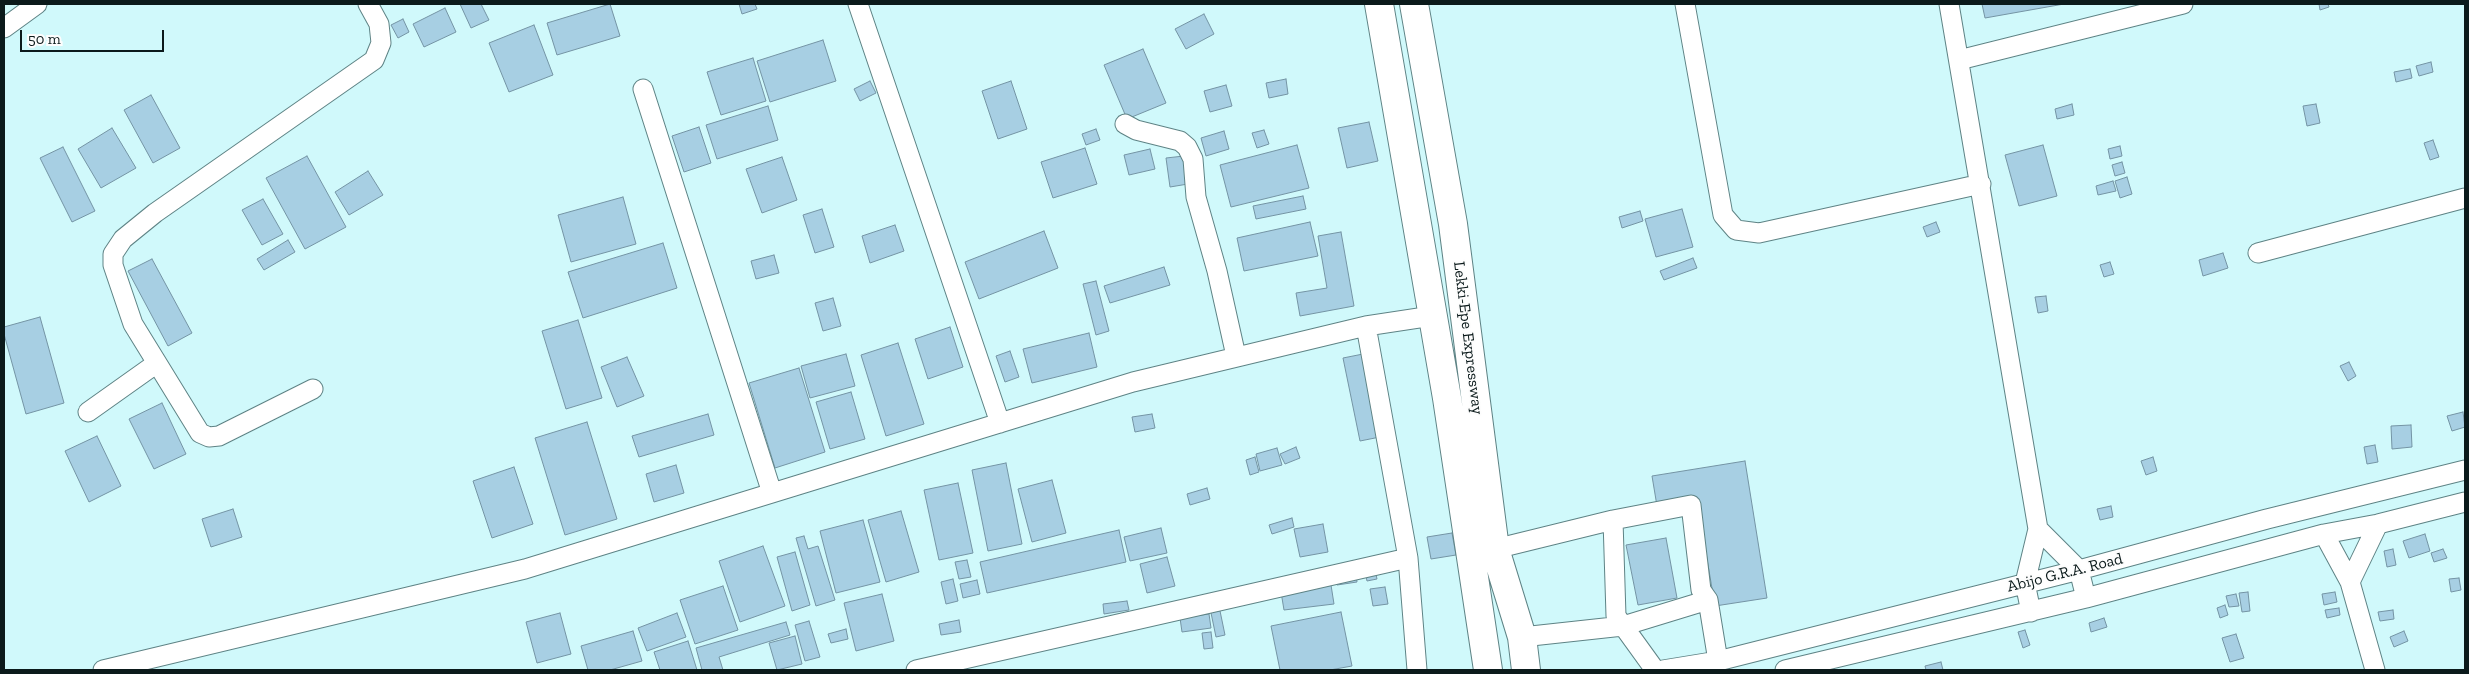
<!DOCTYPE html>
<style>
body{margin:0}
#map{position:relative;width:2469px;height:674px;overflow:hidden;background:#d0f9fb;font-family:"Zilla Slab",serif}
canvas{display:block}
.frame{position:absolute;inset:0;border:5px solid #0b1a1b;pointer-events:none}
.scale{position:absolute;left:20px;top:30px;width:144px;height:22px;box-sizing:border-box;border:2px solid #0b1a1b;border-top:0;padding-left:6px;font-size:15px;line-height:18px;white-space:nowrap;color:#0b1a1b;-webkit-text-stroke:4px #fdfdfd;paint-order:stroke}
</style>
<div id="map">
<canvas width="2469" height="674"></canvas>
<div class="frame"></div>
<div class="scale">50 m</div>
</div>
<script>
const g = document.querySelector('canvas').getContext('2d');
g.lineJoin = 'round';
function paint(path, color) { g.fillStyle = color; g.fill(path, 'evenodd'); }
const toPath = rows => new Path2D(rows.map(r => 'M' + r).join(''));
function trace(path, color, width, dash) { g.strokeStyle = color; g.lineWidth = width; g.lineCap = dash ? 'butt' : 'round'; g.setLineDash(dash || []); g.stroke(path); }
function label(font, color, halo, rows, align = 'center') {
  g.font = font + ' "Zilla Slab",serif'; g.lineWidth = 4; g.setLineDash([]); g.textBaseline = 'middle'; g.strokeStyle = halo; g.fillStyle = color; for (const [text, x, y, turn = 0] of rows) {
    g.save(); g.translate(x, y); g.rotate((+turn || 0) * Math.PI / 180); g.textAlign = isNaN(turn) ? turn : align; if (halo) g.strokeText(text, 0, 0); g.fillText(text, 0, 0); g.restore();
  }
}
const building = toPath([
 [460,4,481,4,489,20,471,28,460,4],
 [610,4,620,36,557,55,547,23,610,4],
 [739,4,755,4,757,9,742,14,739,4],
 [1982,4,2064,4,1985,18,1982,4],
 [2319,4,2328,4,2329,7,2320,10,2319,4],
 [445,8,456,32,424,47,413,24,445,8],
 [1204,14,1214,34,1186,49,1175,29,1204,14],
 [403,19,409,32,398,38,391,25,403,19],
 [534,25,553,75,509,92,489,43,534,25],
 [823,40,836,81,770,102,757,61,823,40],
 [1143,49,1166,103,1127,119,1104,65,1143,49],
 [753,58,766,101,721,115,707,72,753,58],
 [2431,62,2433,72,2419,76,2416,66,2431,62],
 [2410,69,2412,78,2396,82,2394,72,2410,69],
 [1286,79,1288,94,1269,98,1266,83,1286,79],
 [870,81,876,93,860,101,854,89,870,81],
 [1011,81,1027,129,998,139,982,91,1011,81],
 [1226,85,1232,106,1210,112,1204,91,1226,85],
 [151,95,180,148,153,163,124,110,151,95],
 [2072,104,2074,115,2057,119,2055,109,2072,104],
 [2316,104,2320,123,2307,126,2303,106,2316,104],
 [768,106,778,140,717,159,706,125,768,106],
 [1369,122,1378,161,1347,168,1338,128,1369,122],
 [699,127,711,163,684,172,672,136,699,127],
 [112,128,136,168,101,188,78,149,112,128],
 [1096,129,1100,140,1086,145,1082,134,1096,129],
 [1264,130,1269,144,1257,148,1252,133,1264,130],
 [1224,131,1229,149,1206,156,1201,138,1224,131],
 [2433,140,2439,157,2430,160,2424,143,2433,140],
 [1297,145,1309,188,1231,207,1220,165,1297,145],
 [2043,145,2057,196,2019,206,2005,155,2043,145],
 [2120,146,2122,156,2110,159,2108,149,2120,146],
 [63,147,95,211,72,222,40,158,63,147],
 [1085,148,1097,184,1053,198,1041,162,1085,148],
 [1150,149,1155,169,1129,175,1124,155,1150,149],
 [307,156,346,227,305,249,266,178,307,156],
 [1184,156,1188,184,1170,187,1166,158,1184,156],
 [782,157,797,200,762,213,746,169,782,157],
 [2122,162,2125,173,2115,176,2112,165,2122,162],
 [368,171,383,195,349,215,335,192,368,171],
 [2127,177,2132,194,2120,198,2115,181,2127,177],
 [2113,181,2116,191,2098,195,2096,186,2113,181],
 [1303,196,1306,209,1256,219,1253,206,1303,196],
 [623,197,636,244,571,262,558,215,623,197],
 [263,199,283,234,262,245,242,210,263,199],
 [822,209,834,247,815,253,803,215,822,209],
 [1682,209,1693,247,1656,257,1645,219,1682,209],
 [1640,211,1643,221,1622,228,1619,217,1640,211],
 [1310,222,1318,256,1244,271,1237,238,1310,222],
 [1936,222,1940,232,1927,237,1923,227,1936,222],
 [895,225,904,251,870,263,862,236,895,225],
 [1044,231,1058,268,979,299,965,262,1044,231],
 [1341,232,1354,306,1300,316,1296,293,1327,288,1318,236,1341,232],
 [288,240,295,252,264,270,257,259,288,240],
 [663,243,677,288,583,318,568,272,663,243],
 [2223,253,2228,268,2203,276,2199,260,2223,253],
 [774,255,779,273,756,279,751,261,774,255],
 [1693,258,1697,268,1664,280,1660,271,1693,258],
 [152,259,192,333,168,346,128,271,152,259],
 [2110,262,2114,274,2104,277,2100,265,2110,262],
 [1164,267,1170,285,1110,303,1104,286,1164,267],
 [1096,281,1109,331,1096,335,1083,284,1096,281],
 [2046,296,2048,311,2038,313,2035,297,2046,296],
 [833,298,841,326,823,331,815,303,833,298],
 [40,317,64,403,26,414,4,334,4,327,40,317],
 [578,320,602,398,566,409,542,331,578,320],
 [950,327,963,367,928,379,915,339,950,327],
 [1089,333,1097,367,1032,383,1023,349,1089,333],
 [898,343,924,424,886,436,861,355,898,343],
 [1010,351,1019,377,1005,382,996,356,1010,351],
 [846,354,855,386,810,398,801,366,846,354],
 [1363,354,1380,437,1360,441,1343,358,1363,354],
 [627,357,644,396,617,407,601,367,627,357],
 [2349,362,2356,376,2348,381,2340,366,2349,362],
 [799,368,825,452,775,468,749,383,799,368],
 [851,392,865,439,830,449,816,402,851,392],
 [162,403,186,454,154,469,129,419,162,403],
 [2463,412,2465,427,2452,431,2447,416,2463,412],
 [708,414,714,435,639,457,632,436,708,414],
 [1152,414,1155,428,1135,432,1132,417,1152,414],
 [587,422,617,519,565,535,535,438,587,422],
 [2411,425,2412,447,2392,449,2391,426,2411,425],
 [97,436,121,486,89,502,65,451,97,436],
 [2375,445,2378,462,2367,464,2364,447,2375,445],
 [1296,447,1300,458,1285,464,1280,454,1296,447],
 [1277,448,1282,465,1260,471,1256,454,1277,448],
 [1255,457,1259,472,1250,475,1246,460,1255,457],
 [2153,457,2157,471,2146,475,2141,461,2153,457],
 [1745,461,1767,598,1715,606,1697,500,1657,506,1652,476,1745,461],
 [1006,463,1022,544,988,551,972,470,1006,463],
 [676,465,684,493,654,502,646,474,676,465],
 [514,467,533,524,492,538,473,481,514,467],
 [1052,480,1066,533,1032,542,1018,489,1052,480],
 [958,483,973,553,939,560,924,490,958,483],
 [1207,488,1210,499,1190,505,1187,494,1207,488],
 [2111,506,2113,517,2100,520,2097,509,2111,506],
 [233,509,242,537,211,547,202,519,233,509],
 [901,511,919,572,886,582,868,520,901,511],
 [1292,518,1294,527,1272,534,1269,525,1292,518],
 [863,520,880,582,836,593,820,531,863,520],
 [1323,524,1328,552,1300,557,1294,529,1323,524],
 [1161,528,1167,553,1130,561,1124,537,1161,528],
 [1119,530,1126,562,987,593,980,562,1119,530],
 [1452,533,1456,555,1431,559,1427,537,1452,533],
 [2425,534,2430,551,2409,558,2403,541,2425,534],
 [804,536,808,549,818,546,835,600,816,606,796,538,804,536],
 [1666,538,1677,598,1638,605,1626,545,1666,538],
 [763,546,785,606,740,622,719,561,763,546],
 [2393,549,2396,565,2387,567,2384,551,2393,549],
 [2443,549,2447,558,2434,562,2431,553,2443,549],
 [795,552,810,605,792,611,777,557,795,552],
 [1167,557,1175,586,1147,593,1140,564,1167,557],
 [967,560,971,577,959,579,955,562,967,560],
 [1375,570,1377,579,1367,581,1365,572,1375,570],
 [1356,574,1357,582,1337,585,1336,577,1356,574],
 [2459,578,2461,590,2451,592,2449,579,2459,578],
 [953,579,958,601,946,604,941,582,953,579],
 [977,580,980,594,963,598,960,584,977,580],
 [1331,585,1334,604,1284,610,1281,592,1331,585],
 [723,586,738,630,695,644,680,600,723,586],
 [1385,587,1388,604,1373,606,1370,589,1385,587],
 [2248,592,2250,611,2242,612,2239,593,2248,592],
 [2335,592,2337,602,2324,605,2322,594,2335,592],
 [882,594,894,641,856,651,844,603,882,594],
 [2236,594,2239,606,2229,607,2226,596,2236,594],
 [1127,601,1129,610,1104,614,1103,604,1127,601],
 [2225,605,2228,615,2220,618,2217,608,2225,605],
 [1219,606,1225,635,1216,637,1210,608,1219,606],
 [2339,608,2340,615,2327,618,2325,610,2339,608],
 [2393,610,2394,619,2380,621,2378,612,2393,610],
 [1341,612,1352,666,1330,670,1280,670,1271,626,1341,612],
 [560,613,571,654,537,663,526,622,560,613],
 [677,613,686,637,647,651,638,628,677,613],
 [1209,614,1211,628,1182,632,1180,618,1209,614],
 [2104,618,2107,627,2091,632,2089,623,2104,618],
 [959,620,961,632,941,635,939,624,959,620],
 [809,621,820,657,805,661,795,625,809,621],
 [786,622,790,635,719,657,723,670,702,670,696,648,786,622],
 [846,629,848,639,831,643,828,634,846,629],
 [2025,630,2030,645,2023,648,2018,632,2025,630],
 [633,631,642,661,610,670,588,670,581,646,633,631],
 [2404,631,2408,641,2394,647,2390,637,2404,631],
 [1211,632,1213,648,1204,649,1202,633,1211,632],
 [2236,634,2244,658,2230,662,2222,638,2236,634],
 [795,636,802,664,777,670,769,643,795,636],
 [688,641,697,670,660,670,654,652,688,641],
 [1941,662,1943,670,1926,670,1925,666,1941,662]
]);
paint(building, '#a7cfe3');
trace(building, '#7494a4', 1);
const minor = toPath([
 [858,4,1000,423],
 [1685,4,1723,215,1736,230,1759,233,1981,184],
 [1949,4,2038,529,2025,583,2031,612],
 [4,28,37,4],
 [1959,60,2183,4],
 [643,89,772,493],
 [1125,124,1136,130,1180,141,1187,147,1193,159,1196,197,1217,271,1236,356],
 [2258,253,2465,198],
 [1366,326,1408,558,1417,670],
 [157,363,200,433,209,437,219,436,313,389],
 [88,412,157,363,133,324,113,265,113,254,123,239,155,213,374,60,381,43,379,24,368,4],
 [1613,520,1616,616,1655,670],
 [2038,529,2079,570,2086,598],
 [2324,534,2350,582,2375,670],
 [1495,549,1613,520,1691,505,1701,590,1708,600,1718,661],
 [2350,582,2378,524],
 [1522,637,1623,626,1708,600],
 [103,670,525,569,1133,382,1366,326,1432,316],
 [916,670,1408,558],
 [1663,670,1718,661,2079,570,2267,519,2465,470],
 [1785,670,2086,598,2324,534,2378,524,2465,502]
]);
const highway = toPath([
 [1379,4,1447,398,1488,670],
 [1414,4,1453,224,1495,549,1522,637,1526,670]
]);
trace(minor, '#5e8385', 21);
trace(highway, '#5e8385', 30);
trace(minor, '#fff', 19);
trace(highway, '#fff', 28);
label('16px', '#0b1a1b', '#fdfdfd', [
 ["Lekki-Epe Expressway",1468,338,83],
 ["Abijo G.R.A. Road",2065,573,-14]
]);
</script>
